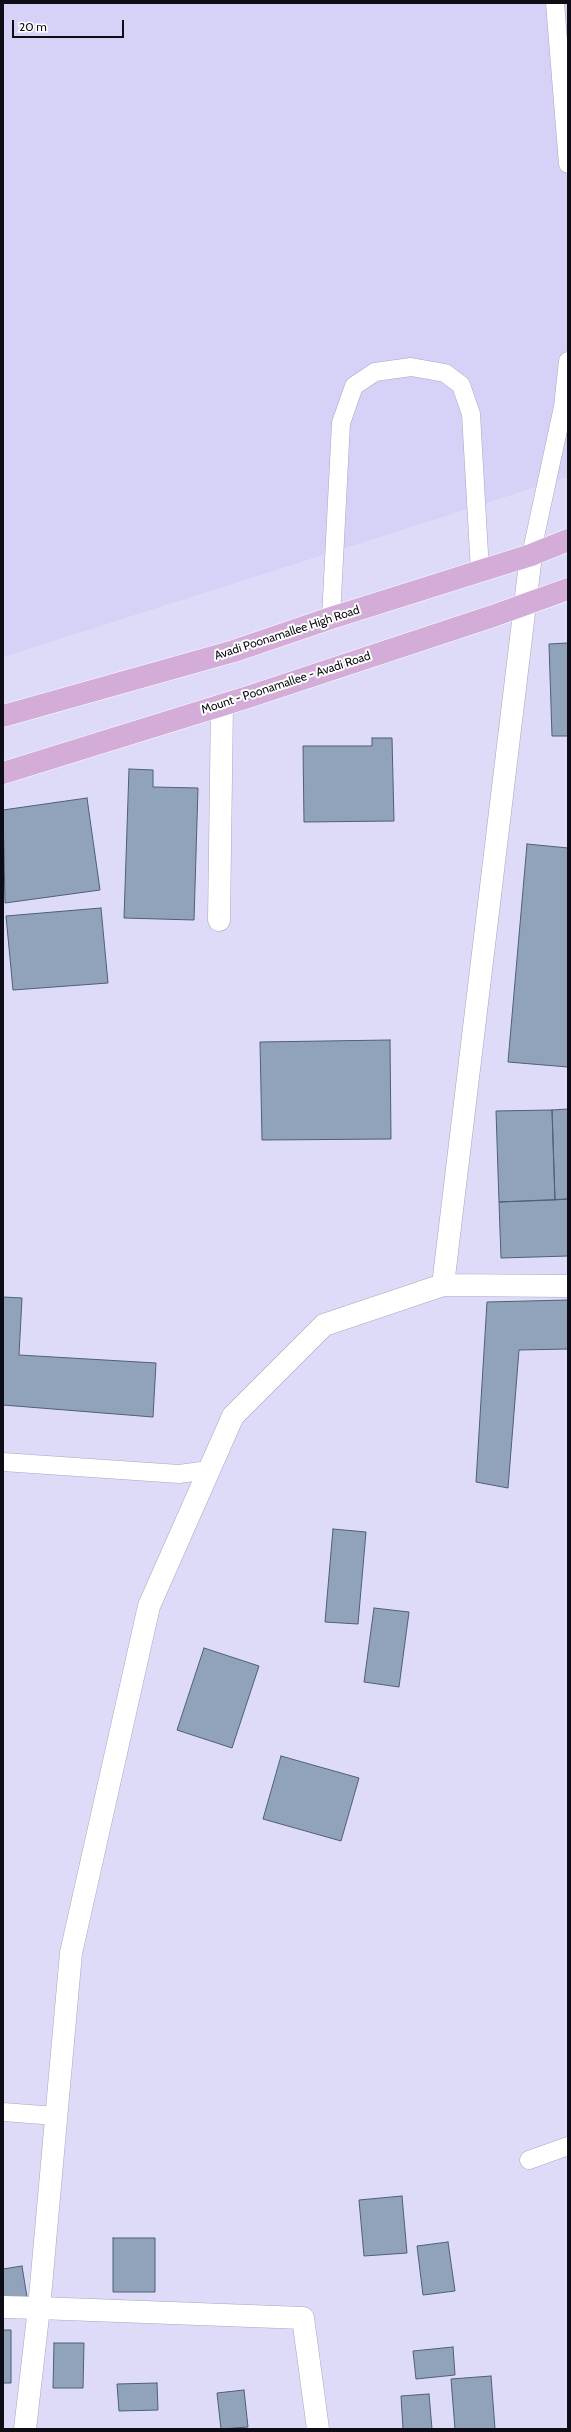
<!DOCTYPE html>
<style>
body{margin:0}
#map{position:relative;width:571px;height:2432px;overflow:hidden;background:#dddbf8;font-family:Cabin,sans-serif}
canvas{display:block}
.frame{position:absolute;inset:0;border:4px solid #0e0d16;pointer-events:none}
.scale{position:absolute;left:12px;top:20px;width:112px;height:18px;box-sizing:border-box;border:2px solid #0e0d16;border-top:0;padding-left:5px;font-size:12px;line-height:14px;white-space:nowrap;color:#0e0d16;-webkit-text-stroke:3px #fff;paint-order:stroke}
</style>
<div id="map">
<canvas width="571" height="2432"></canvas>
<div class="frame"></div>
<div class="scale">20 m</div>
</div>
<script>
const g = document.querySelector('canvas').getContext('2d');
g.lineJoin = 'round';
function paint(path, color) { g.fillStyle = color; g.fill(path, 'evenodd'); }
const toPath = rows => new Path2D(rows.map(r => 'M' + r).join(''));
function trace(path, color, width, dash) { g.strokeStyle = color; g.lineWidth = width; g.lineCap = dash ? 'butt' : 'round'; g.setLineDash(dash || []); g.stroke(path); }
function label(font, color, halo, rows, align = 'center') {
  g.font = font + ' Cabin,sans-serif'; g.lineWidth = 4; g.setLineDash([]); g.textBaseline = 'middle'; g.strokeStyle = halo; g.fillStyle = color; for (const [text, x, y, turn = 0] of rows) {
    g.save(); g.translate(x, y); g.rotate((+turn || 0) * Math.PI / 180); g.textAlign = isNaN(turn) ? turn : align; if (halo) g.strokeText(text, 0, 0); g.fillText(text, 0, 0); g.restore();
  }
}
paint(toPath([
 [3,3,568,3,568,477,3,657]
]), '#d6d2f7');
const building = toPath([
 [568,643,568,736,552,736,549,644,568,643],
 [372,738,392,738,394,821,304,822,303,746,372,746,372,738],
 [129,769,153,770,153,787,198,788,194,920,124,918,129,769],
 [87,798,100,890,5,903,3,810,87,798],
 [527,844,568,848,568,1067,508,1062,527,844],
 [101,908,108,983,13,990,6,916,101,908],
 [390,1040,391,1139,262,1140,260,1042,390,1040],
 [568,1109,568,1199,555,1200,552,1110,568,1109],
 [552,1110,555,1200,499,1202,496,1111,552,1110],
 [568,1199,568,1256,501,1258,499,1202,568,1199],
 [3,1297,22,1298,19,1355,156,1363,153,1417,3,1405,3,1297],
 [568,1300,568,1349,519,1350,508,1488,476,1482,487,1302,568,1300],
 [333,1529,366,1532,358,1624,325,1622,333,1529],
 [374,1608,409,1612,399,1687,364,1682,374,1608],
 [204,1648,259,1666,232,1748,177,1730,204,1648],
 [281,1756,359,1778,341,1841,263,1819,281,1756],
 [402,2196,407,2253,364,2256,359,2200,402,2196],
 [113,2238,155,2238,155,2292,113,2292,113,2238],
 [448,2242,455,2291,423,2295,417,2246,448,2242],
 [22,2266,27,2297,3,2301,3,2269,22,2266],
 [3,2330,11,2330,11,2383,3,2383,3,2330],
 [54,2343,84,2343,83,2388,53,2388,54,2343],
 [453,2347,455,2375,416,2379,413,2351,453,2347],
 [491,2376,495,2429,455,2429,451,2379,491,2376],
 [157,2383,158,2410,119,2411,117,2384,157,2383],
 [244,2390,248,2427,221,2429,217,2393,244,2390],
 [429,2394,432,2429,403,2429,401,2396,429,2394]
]);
paint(building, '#91a3bb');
trace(building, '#4f5f75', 1);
const service = toPath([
 [555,3,568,164],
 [531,555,563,407,568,361],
 [331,618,341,423,354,386,375,372,411,367,445,373,461,385,471,414,480,571],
 [3,1462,179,1474,209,1470],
 [3,2112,56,2116],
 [529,2160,568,2146]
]);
const minor = toPath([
 [219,920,222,705],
 [443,1285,531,555],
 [3,2307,39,2308,71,1953,149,1606,233,1416,324,1325,443,1285,568,1286],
 [25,2429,39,2308,303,2318,318,2429]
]);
const primary = toPath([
 [3,716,234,651,331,618,531,555,568,540],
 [3,773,248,697,493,616,568,589]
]);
trace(service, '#a7a5c1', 19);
trace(minor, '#a7a5c1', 23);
trace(primary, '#fff', 23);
trace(service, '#fff', 18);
trace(minor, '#fff', 22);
trace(primary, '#d3acd7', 22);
label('12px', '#0e0d16', '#fff', [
 ["Avadi Poonamallee High Road",287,633,-18],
 ["Mount - Poonamallee - Avadi Road",286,683,-18]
]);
</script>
